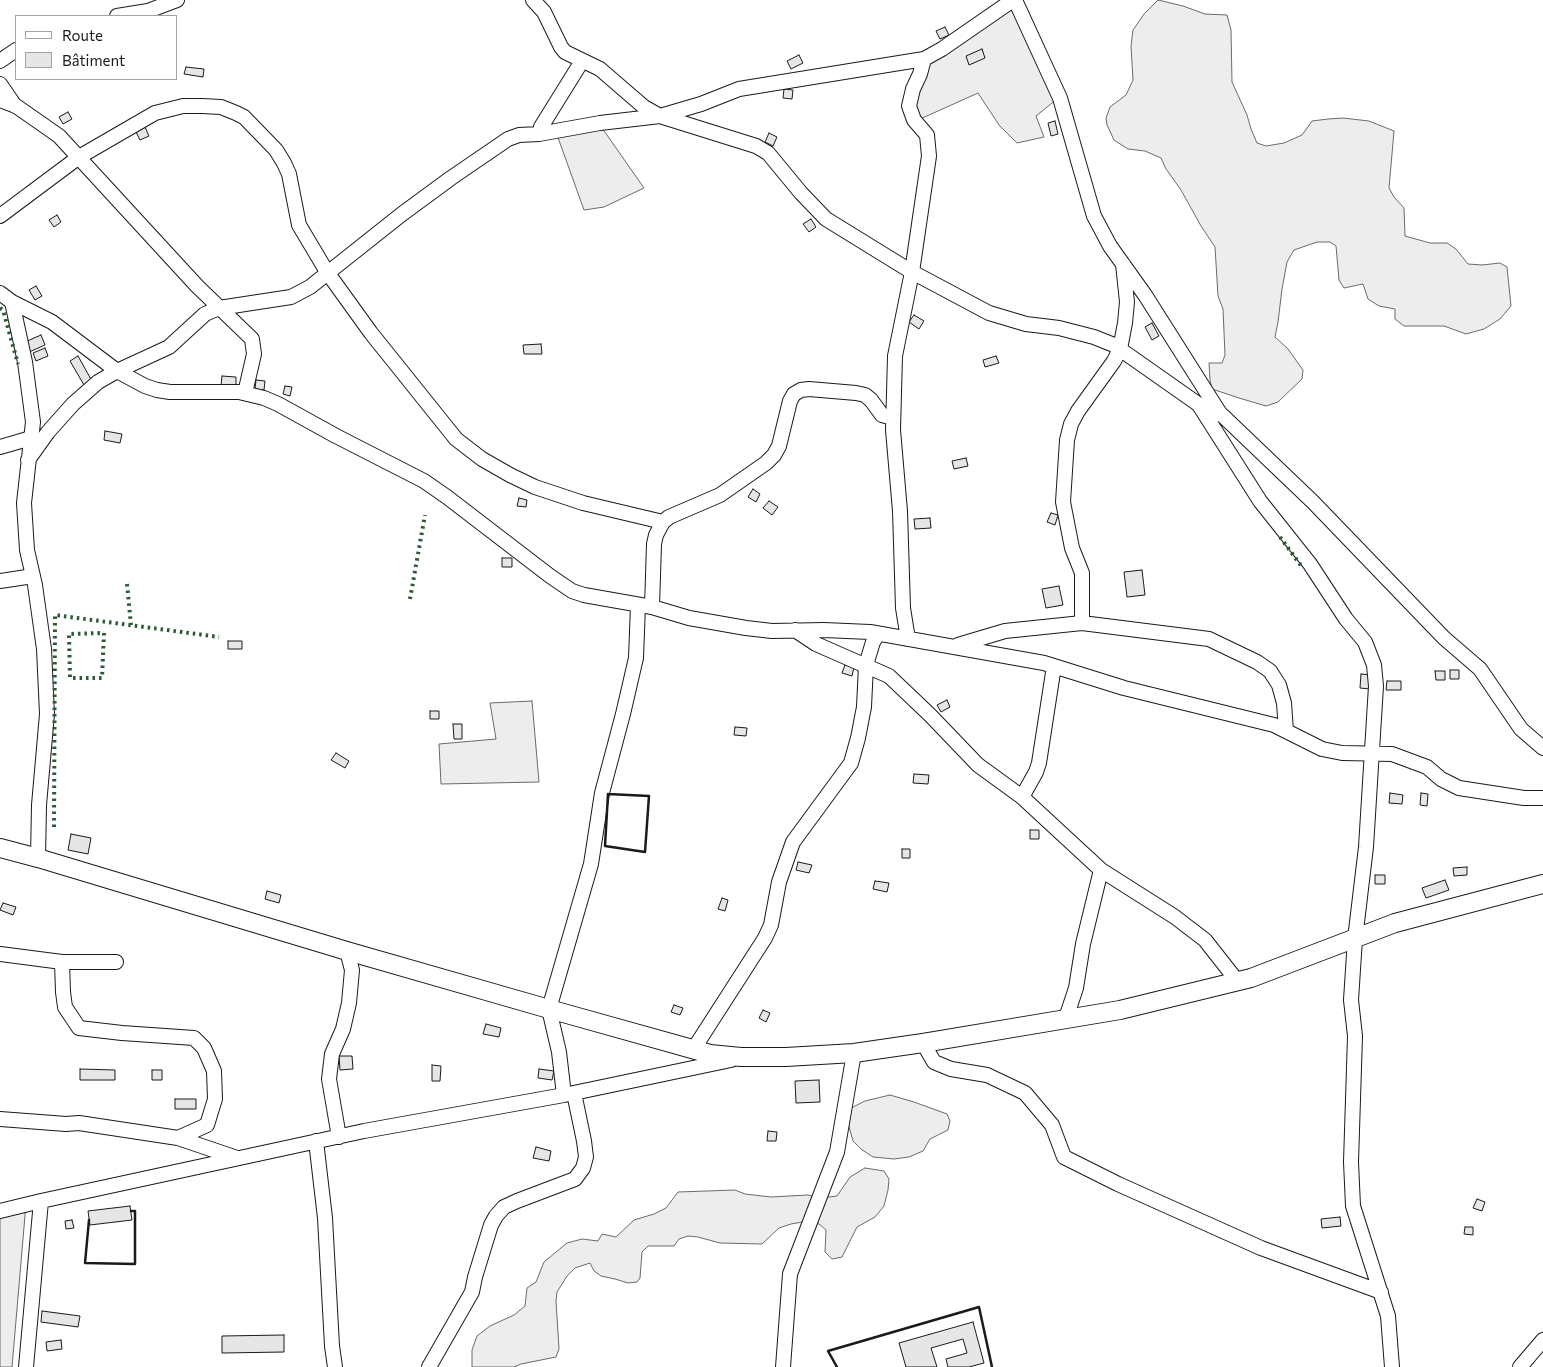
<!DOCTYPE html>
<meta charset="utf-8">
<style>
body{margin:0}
#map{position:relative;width:1543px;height:1367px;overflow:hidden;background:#fff;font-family:Commissioner,sans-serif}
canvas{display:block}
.legend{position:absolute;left:15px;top:15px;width:162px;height:65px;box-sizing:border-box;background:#fff;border:1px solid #a3a3a3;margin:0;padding:6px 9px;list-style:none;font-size:15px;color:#1a1a1a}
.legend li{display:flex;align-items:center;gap:10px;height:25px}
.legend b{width:25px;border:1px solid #a3a3a3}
</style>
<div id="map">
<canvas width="1543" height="1367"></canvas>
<ul class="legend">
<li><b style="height:6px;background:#fff"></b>Route</li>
<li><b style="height:14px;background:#e6e6e6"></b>Bâtiment</li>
</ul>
</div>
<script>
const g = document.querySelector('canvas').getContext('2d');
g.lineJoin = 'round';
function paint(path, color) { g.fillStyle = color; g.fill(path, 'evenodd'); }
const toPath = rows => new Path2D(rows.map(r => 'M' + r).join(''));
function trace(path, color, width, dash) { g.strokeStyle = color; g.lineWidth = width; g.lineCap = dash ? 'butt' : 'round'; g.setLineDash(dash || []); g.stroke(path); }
const built = toPath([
 [1158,0,1183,6,1205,14,1227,15,1231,30,1232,82,1247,115,1251,129,1257,143,1266,146,1284,143,1302,135,1312,121,1328,119,1343,118,1369,121,1394,131,1389,188,1394,197,1404,208,1405,236,1430,243,1447,243,1456,249,1468,264,1482,265,1500,263,1507,267,1511,306,1500,319,1484,329,1466,334,1444,326,1404,326,1395,319,1395,309,1379,306,1368,299,1363,284,1344,288,1339,280,1336,246,1330,242,1317,242,1294,250,1287,262,1282,289,1278,322,1275,337,1288,349,1303,370,1302,379,1278,402,1266,406,1239,398,1212,389,1210,380,1209,363,1222,363,1225,355,1223,309,1218,296,1215,247,1201,226,1181,190,1166,169,1161,158,1145,151,1128,149,1114,140,1107,125,1106,118,1110,107,1126,95,1133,80,1131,46,1133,30,1144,14,1158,0],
 [1013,2,1057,99,1036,116,1044,137,1017,143,999,125,978,93,918,120,912,107,920,71,1013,2],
 [600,125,644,188,604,207,584,210,556,132,600,125],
 [532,701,539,782,441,784,439,744,496,739,490,703,532,701],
 [890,1095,914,1102,947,1114,950,1121,948,1130,930,1139,923,1151,909,1157,894,1159,873,1157,861,1149,853,1141,848,1123,849,1109,865,1101,890,1095],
 [865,1168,884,1171,889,1179,888,1190,884,1206,875,1217,857,1227,842,1257,832,1259,825,1252,826,1230,819,1224,808,1221,791,1224,779,1228,762,1244,720,1243,698,1237,688,1236,679,1239,674,1246,648,1246,642,1252,640,1278,637,1282,628,1283,615,1279,601,1276,594,1271,590,1263,575,1268,567,1276,557,1292,556,1301,559,1349,556,1357,521,1364,514,1367,472,1367,472,1350,477,1336,490,1326,514,1315,525,1306,527,1288,536,1282,544,1262,567,1243,582,1239,598,1241,602,1234,616,1237,634,1220,654,1214,666,1208,678,1192,735,1190,745,1194,771,1197,808,1195,821,1198,837,1196,850,1177,865,1168],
 [26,1204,12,1367,0,1367,0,1210,26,1204]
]);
paint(built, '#ededed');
trace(built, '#6a6a6a', 1);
const building = toPath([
 [945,27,949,35,940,39,936,31,945,27],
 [982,49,985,58,969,65,966,56,982,49],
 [799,55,803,63,791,69,787,61,799,55],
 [186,67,204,69,203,77,184,74,186,67],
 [784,89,793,90,792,99,783,98,784,89],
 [68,112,72,119,63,124,59,117,68,112],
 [1055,121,1058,134,1051,136,1048,123,1055,121],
 [145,127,149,136,140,140,136,132,145,127],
 [769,133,777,137,773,146,765,142,769,133],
 [57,215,61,222,54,227,49,220,57,215],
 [811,219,816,227,809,232,803,224,811,219],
 [36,286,42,296,35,300,29,290,36,286],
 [914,315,924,321,919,329,909,322,914,315],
 [1152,323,1159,336,1152,340,1145,327,1152,323],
 [41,335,45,345,29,352,25,342,41,335],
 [541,344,542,354,524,354,523,345,541,344],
 [45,348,48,356,36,361,33,353,45,348],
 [78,356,92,381,84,385,70,361,78,356],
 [996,356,999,363,985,367,983,360,996,356],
 [222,376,236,377,236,387,221,386,222,376],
 [256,380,265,381,264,390,255,389,256,380],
 [285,386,292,387,290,396,283,394,285,386],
 [105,431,122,434,120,443,104,440,105,431],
 [966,458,968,466,954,469,952,461,966,458],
 [753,489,760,494,756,502,748,497,753,489],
 [519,498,527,500,526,507,517,506,519,498],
 [769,501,778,507,772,515,763,508,769,501],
 [1051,513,1058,515,1055,525,1047,522,1051,513],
 [930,518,931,528,915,529,914,519,930,518],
 [502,558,512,558,512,567,502,567,502,558],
 [1142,570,1145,595,1127,597,1124,572,1142,570],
 [1059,586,1063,605,1046,608,1042,589,1059,586],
 [228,641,242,641,242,649,228,649,228,641],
 [845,665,854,667,852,676,842,673,845,665],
 [1450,670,1459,670,1459,679,1450,679,1450,670],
 [1435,671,1445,671,1445,680,1436,680,1435,671],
 [1361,674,1372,675,1370,689,1360,688,1361,674],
 [1387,681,1401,681,1401,690,1386,690,1387,681],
 [947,700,950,707,941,712,937,705,947,700],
 [430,711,439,711,439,719,430,719,430,711],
 [453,724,462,724,462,739,454,739,453,724],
 [735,727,747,728,746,736,734,735,735,727],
 [336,753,349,761,345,768,331,760,336,753],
 [914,774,929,775,928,784,913,783,914,774],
 [1390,793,1403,795,1402,804,1389,803,1390,793],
 [1421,793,1428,794,1427,806,1420,805,1421,793],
 [1030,830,1039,830,1039,839,1030,839,1030,830],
 [71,834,91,838,88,854,68,850,71,834],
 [902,849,910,849,910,858,902,858,902,849],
 [798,862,812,865,809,873,796,870,798,862],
 [1467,867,1467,875,1454,876,1453,868,1467,867],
 [1375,875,1385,875,1385,884,1375,884,1375,875],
 [1445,880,1449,890,1426,898,1422,888,1445,880],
 [875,881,889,883,887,892,873,889,875,881],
 [267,891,281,895,279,903,265,899,267,891],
 [722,898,728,900,725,911,718,909,722,898],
 [3,903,16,907,13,915,0,910,3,903],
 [674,1005,683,1008,680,1015,671,1012,674,1005],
 [763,1010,770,1013,766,1022,759,1018,763,1010],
 [486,1024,501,1028,499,1037,483,1034,486,1024],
 [339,1056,352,1056,353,1069,340,1070,339,1056],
 [432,1065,441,1066,440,1081,432,1081,432,1065],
 [80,1069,115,1070,115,1080,80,1080,80,1069],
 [539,1069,554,1071,552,1080,538,1078,539,1069],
 [152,1070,162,1070,162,1080,152,1080,152,1070],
 [819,1080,820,1102,796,1103,795,1081,819,1080],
 [175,1099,196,1099,196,1109,175,1109,175,1099],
 [768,1131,777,1132,776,1141,767,1141,768,1131],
 [536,1147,551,1151,549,1161,533,1158,536,1147],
 [1477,1199,1485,1202,1482,1211,1473,1208,1477,1199],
 [130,1206,132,1220,90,1225,88,1211,130,1206],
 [1340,1217,1341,1226,1322,1228,1321,1219,1340,1217],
 [72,1220,74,1228,66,1229,65,1221,72,1220],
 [1465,1227,1473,1227,1473,1235,1464,1234,1465,1227],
 [42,1311,80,1316,78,1327,41,1322,42,1311],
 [973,1322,984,1363,969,1367,948,1367,946,1359,967,1353,963,1339,931,1348,937,1367,906,1367,899,1343,973,1322],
 [284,1335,284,1352,222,1353,222,1336,284,1335],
 [61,1340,62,1349,47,1351,46,1342,61,1340]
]);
paint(building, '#e6e6e6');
trace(building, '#1a1a1a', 1);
const minor = toPath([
 [533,0,544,12,561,47,565,52,600,69,644,107,660,116,756,146,768,153,801,193,826,219,912,272,989,313,1026,324,1059,328,1094,337,1114,345,1198,404,1222,415,1313,502,1444,638,1480,669,1521,729,1543,748],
 [1015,0,1060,98,1094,216,1110,246,1145,295,1221,415],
 [117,16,148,11,177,0],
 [0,61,16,50],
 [0,84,15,106],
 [0,100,16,106,59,136,197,286,252,339,254,354,245,393],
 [539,134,541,127,582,61],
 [0,216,79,157,155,113,183,106,202,106,221,107,236,113,244,117,276,150,284,163,289,174,299,225,327,272,371,333,456,439,482,459,510,475,535,487,583,503,663,522],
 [1123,264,1127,302,1125,323,1120,349,1114,361,1078,411,1071,424,1067,440,1063,502,1072,548,1082,573,1082,623,1209,639,1257,662,1270,671,1279,685,1284,703,1286,731],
 [0,293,12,302,52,322,117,371,145,386,157,390,170,392,239,392,264,398,278,404,336,436,424,481,447,497,550,576,572,591,584,595,652,607,689,618,746,628,772,631,824,630,870,632,1044,663,1124,688,1274,725,1322,749,1342,753,1392,754,1427,767,1441,779,1459,788,1524,798,1543,798],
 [12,302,25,362,33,422,24,503,27,550,35,585,44,649,47,714,39,805,38,858],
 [1199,405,1260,501,1310,564,1346,619,1365,642,1374,665,1376,686,1366,847,1355,939,1351,1000,1355,1036,1351,1162,1353,1206,1388,1316,1392,1367],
 [0,447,31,438],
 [28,460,48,432,73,404,98,382,117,371,169,347,205,314,219,308,291,297,310,287,402,214,451,178,508,139,519,135,539,134,600,123,660,116,701,104,739,89,924,59,942,49,1013,0],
 [0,581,33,576],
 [652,607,654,544,656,535,663,522,669,517,720,495,766,463,774,455,779,446,790,401,794,394,801,390,809,389,856,393,865,395,871,400,882,415,893,418],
 [795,630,816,644,889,676,930,715,978,765,1022,797,1101,870,1175,917,1205,940,1238,982],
 [908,639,903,608,900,511,893,430,895,356,912,272,929,156,927,135,914,120,909,106,913,89,920,74,924,59],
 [958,645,1005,631,1082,623],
 [1022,797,1036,772,1039,763,1054,666],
 [0,954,62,962,116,962],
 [62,962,63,992,65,1007,79,1028,122,1033,194,1038,204,1048,214,1071,215,1099,207,1125,178,1138],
 [1066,1018,1076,988,1083,944,1101,870],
 [923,1043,934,1062,951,1069,987,1075,1025,1093,1052,1125,1064,1157,1118,1184,1261,1248,1381,1292],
 [693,1050,765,938,771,925,779,882,793,842,851,763,858,738,864,707,866,665,873,642,878,634],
 [564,1095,559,1052,549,1009,591,864,602,793,623,714,636,658,638,605],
 [0,1119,66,1124,79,1123,178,1138,237,1158],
 [339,1137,329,1079,332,1054,343,1029,349,1003,352,970,347,951],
 [316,1141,325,1218,332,1346,335,1367],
 [0,1211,41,1201,364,1131,564,1095,731,1060],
 [26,1367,41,1201],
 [429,1367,472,1292,475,1277,491,1225,496,1216,504,1207,517,1201,575,1179,583,1168,586,1157,584,1141,574,1093],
 [783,1367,790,1274,837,1152,854,1053],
 [1520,1367,1543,1340]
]);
const tertiary = toPath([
 [0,848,38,858,347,951,549,1009,710,1054,741,1057,786,1057,854,1053,923,1043,1120,1010,1251,978,1395,923,1543,884]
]);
trace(minor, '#1a1a1a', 16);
trace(tertiary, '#1a1a1a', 20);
trace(minor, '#fff', 14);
trace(tertiary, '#fff', 18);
trace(toPath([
 [0,308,3,310,18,364],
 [1280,537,1302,567],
 [127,584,131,625],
 [410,599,425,515],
 [104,633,102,678,70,678,69,634,104,633],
 [54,827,55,615,219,637]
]), '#2b5a34', 4, [2.5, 4]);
trace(toPath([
 [608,794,649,796,645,852,605,846,608,794],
 [89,1220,85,1263,135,1264,135,1211,131,1211],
 [837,1367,828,1351,979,1307,992,1367]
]), '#1a1a1a', 2.5);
</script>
